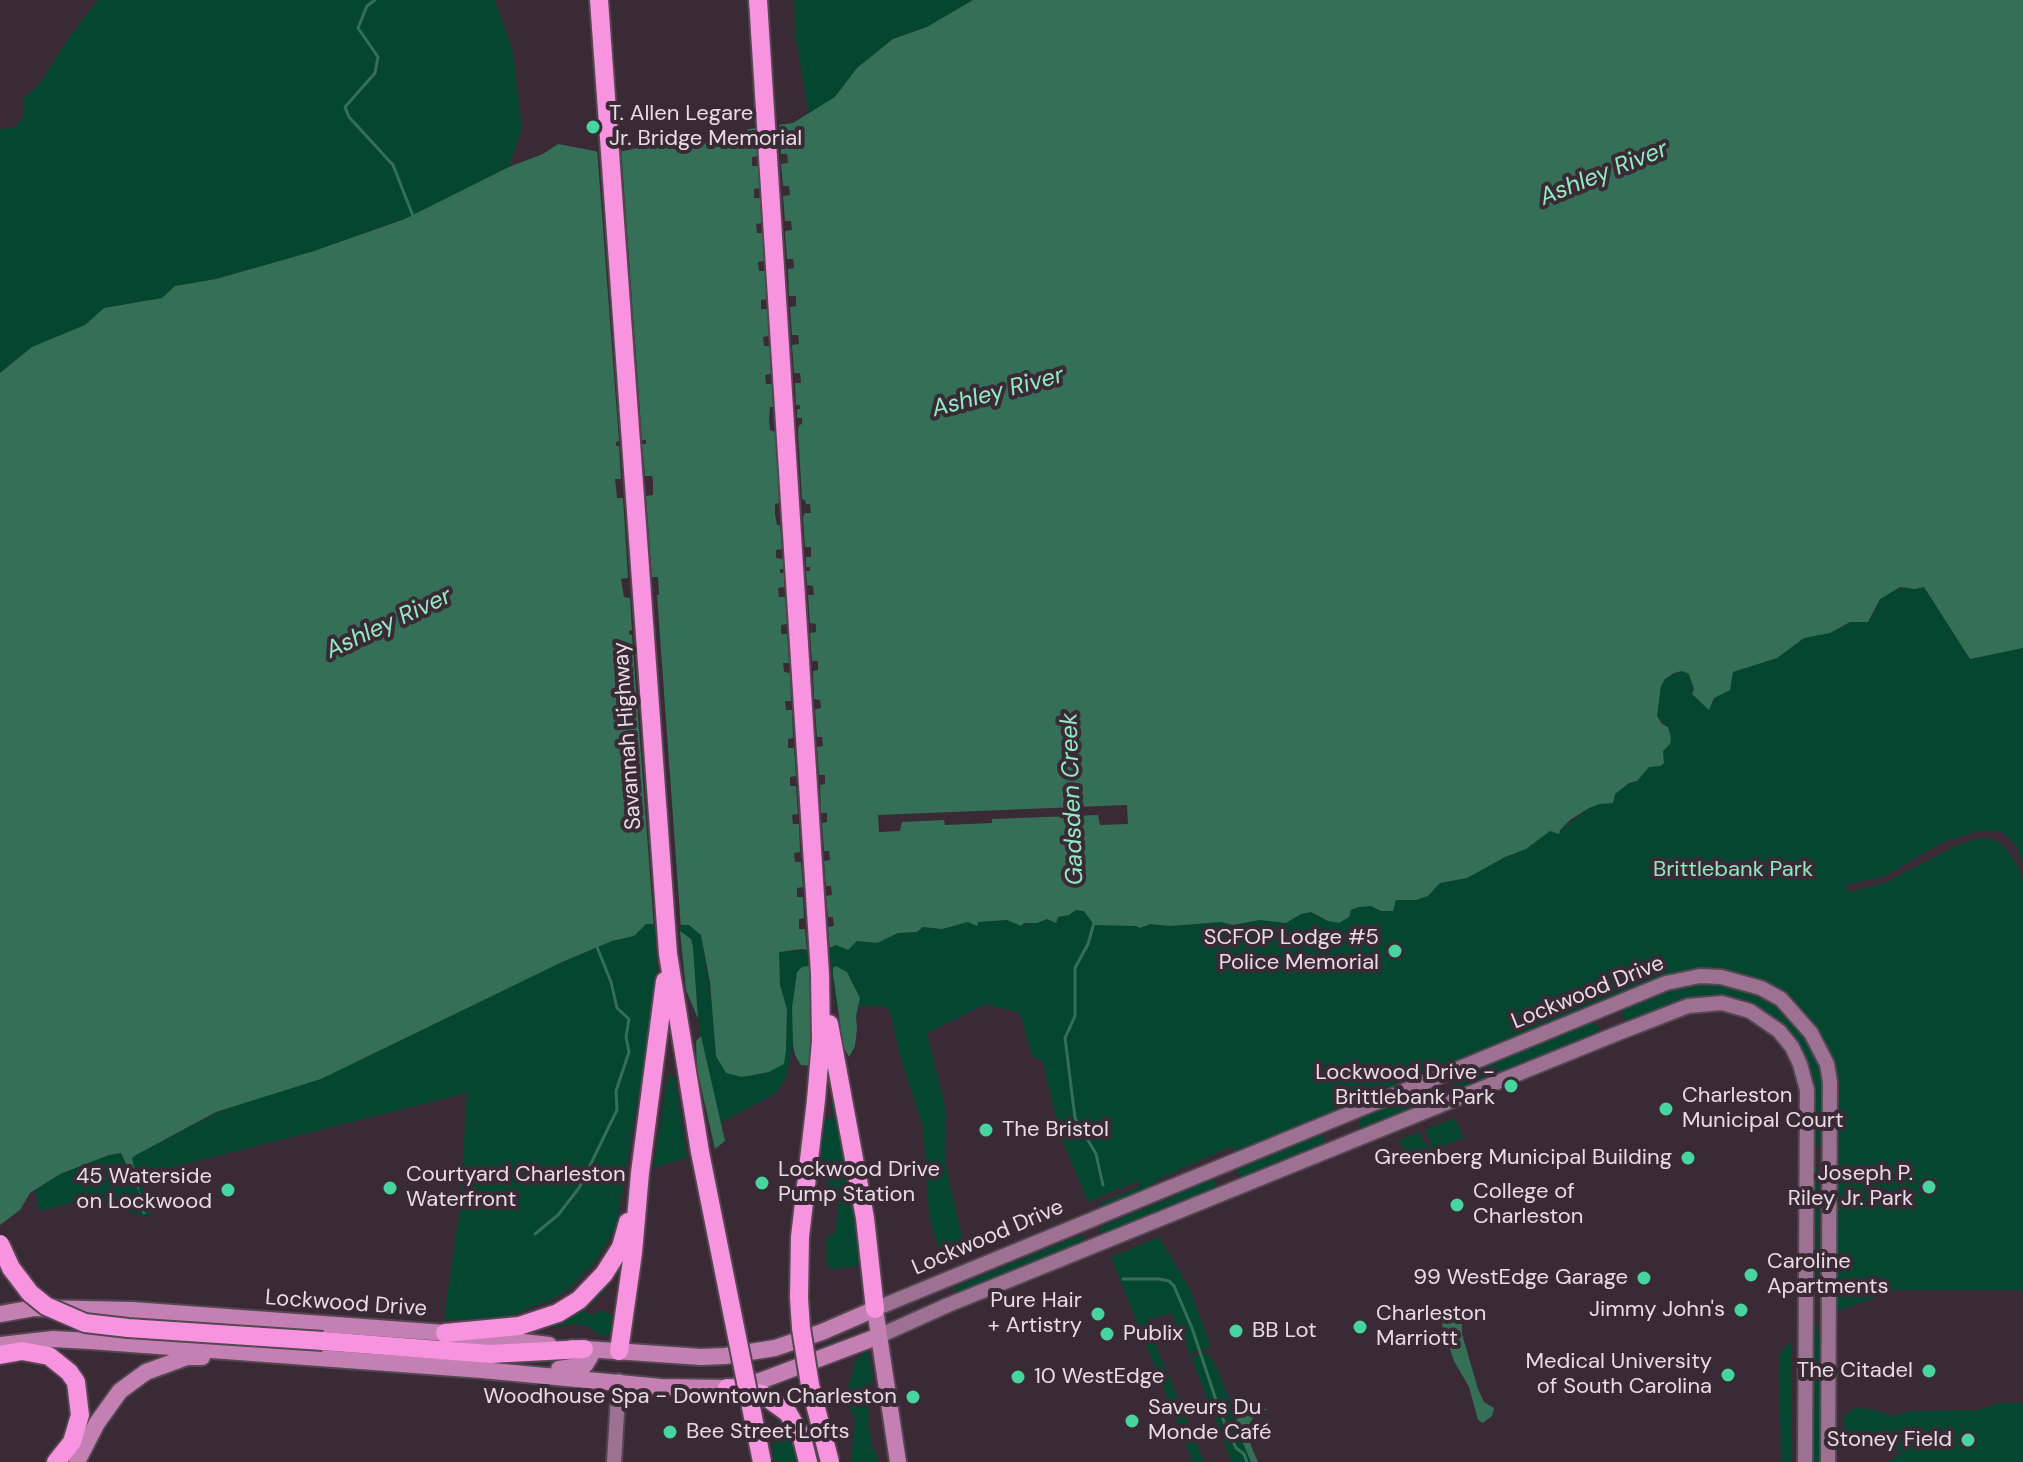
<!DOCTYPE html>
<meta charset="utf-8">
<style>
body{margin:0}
canvas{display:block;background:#392a35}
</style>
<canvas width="2023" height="1462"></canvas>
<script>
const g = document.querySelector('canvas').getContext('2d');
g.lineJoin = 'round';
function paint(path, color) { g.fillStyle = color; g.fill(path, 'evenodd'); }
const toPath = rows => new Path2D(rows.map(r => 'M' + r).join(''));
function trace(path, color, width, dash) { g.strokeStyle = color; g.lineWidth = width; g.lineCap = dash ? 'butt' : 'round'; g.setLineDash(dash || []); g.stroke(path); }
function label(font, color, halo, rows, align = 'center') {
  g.font = font + ' "DM Sans",sans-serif'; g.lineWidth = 8; g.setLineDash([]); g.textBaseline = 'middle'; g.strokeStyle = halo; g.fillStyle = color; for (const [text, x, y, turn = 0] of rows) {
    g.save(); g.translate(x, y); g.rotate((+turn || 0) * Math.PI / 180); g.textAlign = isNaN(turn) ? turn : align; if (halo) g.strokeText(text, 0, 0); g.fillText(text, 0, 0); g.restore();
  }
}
paint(toPath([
 [98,0,495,0,513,52,522,128,509,167,421,213,311,252,216,279,175,286,162,298,104,308,85,325,32,347,0,373,0,129,13,128,24,117,23,98,38,86,70,36],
 [794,0,973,0,927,27,893,39,857,68,835,97,809,114,795,33],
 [1905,587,1915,589,1924,587,1970,659,2023,648,2023,861,2017,847,2006,835,1998,831,1979,831,1943,842,1885,876,1846,885,1849,892,1885,883,1958,845,1978,838,1993,839,2005,847,2019,868,2023,880,2023,1290,1897,1290,1835,1312,1832,1065,1826,1045,1807,1018,1712,972,1240,1152,1230,1147,1159,1179,1149,1188,1102,1207,1100,1203,1139,1187,1138,1181,1088,1202,1059,1132,1043,1061,1032,1056,1020,1013,986,1004,927,1033,945,1106,946,1166,966,1254,949,1258,947,1252,940,1254,929,1215,923,1128,899,1052,891,1014,887,1008,881,1006,836,1006,829,949,836,945,853,945,857,941,877,943,898,933,917,932,923,927,942,929,969,922,977,925,978,922,1007,920,1015,923,1032,924,1047,919,1056,922,1058,918,1075,910,1084,911,1089,916,1150,924,1170,926,1221,922,1233,925,1260,920,1286,923,1301,914,1311,912,1328,921,1343,920,1351,910,1359,907,1371,906,1381,911,1395,903,1396,900,1416,900,1428,896,1440,883,1467,878,1505,857,1514,855,1550,831,1563,828,1589,808,1600,804,1613,803,1615,794,1623,787,1637,780,1649,767,1658,764,1663,751,1670,744,1669,729,1657,716,1661,686,1668,676,1682,671,1689,674,1694,689,1692,694,1696,698,1713,703,1714,698,1731,685,1733,672,1777,658,1804,638,1837,630,1850,622,1873,615,1880,599,1886,593],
 [646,924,655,924,657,968,651,1040,639,1090,618,1218,613,1233,595,1262,570,1288,553,1299,513,1315,482,1320,444,1319,460,1208,467,1093,141,1175,151,1213,147,1217,87,1199,39,1211,35,1189,60,1174,109,1155,121,1153,129,1174,139,1191,132,1157,136,1155,216,1113,367,1057,562,962,612,941,634,936],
 [679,925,690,925,701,935,712,1004,742,1077,769,1072,786,1050,787,1009,780,985,779,952,807,950,809,966,802,967,795,982,793,1044,786,1079,775,1094,720,1123,699,1030,693,947,691,939,680,931],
 [1720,982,1749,989,1772,1000,1800,1025,1819,1062,1823,1079,1823,1140,1818,1146,1813,1144,1812,1089,1781,1024,1765,1012,1743,1001,1707,997,1694,999,1630,1022,1623,1018,1622,1012,1627,1007,1670,989,1694,983],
 [1593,1022,1600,1028,1596,1036,1465,1089,1459,1089,1454,1085,1454,1081,1460,1074],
 [668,1075,675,1076,687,1158,653,1168],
 [1430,1086,1440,1090,1441,1095,1436,1101,1361,1130,1359,1122,1361,1115],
 [831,1097,836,1113,862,1253,861,1261,856,1266,827,1270,826,1237,835,1233,839,1203,831,1198,821,1156,804,1119,833,1118],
 [1455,1118,1465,1141,1458,1139,1433,1153,1426,1129],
 [1419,1132,1431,1153,1406,1156,1399,1140],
 [1315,1134,1323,1136,1326,1145,1244,1178,1237,1175,1238,1165],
 [1815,1167,1818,1169,1820,1207,1818,1239,1823,1266,1822,1279,1818,1281,1813,1278,1813,1263,1812,1170],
 [1207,1177,1217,1181,1214,1191,1106,1235,1100,1233,1099,1228,1102,1226,1173,1197],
 [1078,1236,1085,1237,1082,1245,959,1294,952,1288],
 [1159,1237,1188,1285,1211,1346,1190,1354,1171,1313,1149,1319,1148,1326,1204,1462,1193,1462,1111,1257],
 [622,1272,625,1274,619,1331,615,1331,608,1336,598,1335,588,1326,574,1324,533,1331,579,1307,611,1275,613,1279,606,1290,583,1312,593,1314,603,1311,612,1315,618,1303,619,1279],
 [1815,1322,1819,1335,1823,1462,1811,1462,1812,1323],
 [1792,1341,1791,1462,1781,1462,1779,1353],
 [866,1350,869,1355,873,1378,870,1383,868,1418,872,1446,880,1462,851,1462,855,1419,845,1399,855,1362],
 [1207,1352,1216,1366,1254,1462,1232,1462,1191,1357],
 [2001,1403,2023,1403,2023,1462,1887,1462,1902,1453,1873,1436,1851,1435,1843,1429,1844,1416,1855,1408,1872,1409,1892,1416,1912,1411,1977,1410],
 [779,1414,784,1419,802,1462,775,1462,772,1452]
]), '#054630');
paint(toPath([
 [680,931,691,939,693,947,698,1019,686,990],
 [809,966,812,1022,810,1066,801,1065,795,1055,793,1044,792,1008,797,972,802,967],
 [836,966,847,972,860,998,856,1016,857,1029,855,1046,849,1057,841,1043,841,1030,833,974,833,968],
 [701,1036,725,1141,715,1149,697,1069,696,1041],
 [1463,1307,1468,1308,1462,1319,1462,1334,1478,1389,1484,1402,1494,1408,1492,1416,1483,1423,1478,1420,1469,1387,1454,1361,1442,1325,1445,1315],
 [1261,1409,1267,1409,1255,1415,1248,1426,1251,1446,1258,1462,1251,1462,1234,1422,1241,1416]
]), '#356f56');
paint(toPath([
 [973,0,2023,0,2023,648,1970,659,1924,587,1915,589,1900,587,1880,599,1868,622,1850,622,1830,633,1804,638,1777,658,1733,672,1730,690,1714,698,1709,710,1692,694,1694,689,1689,674,1682,671,1674,673,1665,679,1661,686,1657,716,1662,724,1668,727,1671,738,1670,744,1663,751,1664,763,1661,766,1649,767,1637,781,1629,783,1615,794,1613,803,1600,804,1589,808,1570,820,1560,830,1559,834,1550,831,1526,849,1505,857,1467,878,1440,883,1428,896,1416,900,1396,900,1393,911,1381,911,1371,906,1359,907,1351,910,1349,917,1339,923,1328,921,1311,912,1301,914,1286,923,1260,920,1233,925,1221,922,1170,926,1150,924,1140,928,1136,926,1094,925,1084,911,1076,910,1069,915,1058,917,1056,923,1047,919,1037,923,1024,923,1021,926,1007,920,978,922,977,926,968,922,942,929,923,927,917,932,898,933,877,943,857,941,848,950,836,945,820,952,802,949,779,952,780,985,787,1009,786,1050,784,1064,769,1072,742,1077,726,1073,716,1056,710,982,701,935,689,925,646,924,634,936,612,941,562,962,321,1079,216,1112,136,1155,132,1158,140,1194,121,1153,109,1155,60,1174,30,1193,20,1210,0,1225,0,373,32,347,85,325,104,308,162,298,175,286,216,279,311,252,405,219,509,167,543,154,558,144,610,154,642,147,697,146,749,129,793,123,835,97,857,68,893,39,927,27]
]), '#366f57');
paint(toPath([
 [779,123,781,154,787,154,788,163,781,164,783,186,789,186,790,195,783,196,785,221,791,221,792,230,785,231,787,259,793,259,794,268,788,269,789,296,796,296,796,306,790,307,792,335,798,335,799,344,792,345,794,373,800,373,801,383,795,383,796,405,800,405,800,409,797,409,797,418,802,418,802,424,799,425,798,431,802,499,805,500,806,504,810,504,811,513,805,513,803,517,805,547,811,547,811,557,806,557,806,567,810,567,810,571,806,571,807,585,813,586,814,595,808,595,810,623,816,624,816,632,810,633,812,661,818,661,818,670,813,671,814,699,820,700,821,708,815,709,817,737,822,737,823,746,817,747,819,775,825,775,825,784,820,785,821,813,827,813,827,822,822,823,824,851,829,851,830,860,824,861,826,886,831,886,832,895,826,896,828,917,833,917,834,926,828,927,830,953,820,956,807,954,805,929,799,929,799,919,804,918,803,897,797,897,797,888,803,887,801,862,795,862,794,853,800,852,799,824,793,824,792,815,798,814,796,786,790,786,790,777,796,776,794,748,788,748,788,739,793,738,792,710,786,710,785,701,791,701,790,673,784,672,783,663,789,663,787,634,781,634,781,625,787,624,785,597,779,597,778,588,784,587,784,573,780,573,780,569,783,569,783,559,776,558,776,550,782,549,780,525,777,525,775,514,775,504,779,503,777,458,775,432,770,430,769,420,770,407,773,407,772,384,766,384,765,375,771,374,770,346,764,346,763,337,769,336,767,309,761,309,761,300,767,299,765,271,759,271,758,262,764,261,763,233,757,233,756,224,762,223,761,198,754,198,754,189,760,188,759,166,752,166,752,157,758,156,756,125],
 [597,148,610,150,621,148,642,440,646,440,646,444,642,444,645,476,652,476,653,481,653,495,646,496,652,577,658,577,659,595,657,595,681,929,654,928,632,635,629,634,629,631,632,630,630,598,624,597,621,579,628,578,623,498,617,498,615,479,621,479,619,446,616,446,616,442,619,441],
 [1127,805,1128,824,1100,825,1098,815,992,819,992,823,945,825,944,820,902,822,900,831,879,832,878,815]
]), '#392a35');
trace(toPath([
 [375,0,367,6,358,28,378,57,375,73,345,107,349,117,393,165,413,216],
 [1094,923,1088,944,1075,968,1075,1016,1065,1038,1075,1118,1096,1154,1103,1185],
 [140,1194,144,1213],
 [535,1234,558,1215,579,1188,617,1110,616,1091,629,1052,626,1037,629,1019,617,1008,611,982,597,947],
 [1123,1279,1159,1279,1169,1281,1174,1286,1192,1328,1221,1415,1236,1448,1244,1454,1247,1462]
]), '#366f57', 3);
const secondary = toPath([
 [875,1309,1666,983,1700,976,1721,977,1761,988,1781,999,1811,1033,1827,1064,1830,1082,1828,1462],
 [879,1336,948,1305,1616,1034,1688,1006,1722,1003,1750,1011,1779,1031,1792,1047,1800,1064,1807,1090,1805,1462],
 [614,1462,619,1381]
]);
const primary = toPath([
 [0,1314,34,1308,132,1310,445,1333,549,1345],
 [0,1345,53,1339,90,1341,482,1370,661,1387,727,1388,760,1381,879,1336],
 [572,1348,701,1357,725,1356,775,1348,822,1332,875,1309,898,1462],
 [559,1369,585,1365,590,1357,584,1349],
 [77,1462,97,1423,120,1391,146,1372,187,1357,202,1357]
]);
const highway = toPath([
 [599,0,668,954,700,1152],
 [758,0,820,974,821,1041,816,1100],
 [829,1024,865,1218,875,1309],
 [445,1333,519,1326,558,1313,579,1300,604,1274,621,1247,628,1222],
 [323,1341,490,1354,584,1349],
 [619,1351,633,1253,640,1173,665,981],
 [0,1355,22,1351,49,1356,69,1372,76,1382,80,1415,72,1442,56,1462],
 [727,1388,762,1394,788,1413,802,1438,808,1462]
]);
trace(secondary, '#544751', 18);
trace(primary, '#544751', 20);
trace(highway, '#544751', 22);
trace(secondary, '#9c7192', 14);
trace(primary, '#c480b3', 16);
trace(highway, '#f893e0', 18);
const highwayBridge = toPath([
 [816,1100,800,1237,799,1298,801,1328,810,1385,830,1462],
 [700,1152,762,1462],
 [0,1244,11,1268,30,1293,46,1306,85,1323,128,1328,323,1341]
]);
trace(highwayBridge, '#544751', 22, []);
trace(highwayBridge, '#f893e0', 18);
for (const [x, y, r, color] of [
 [593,127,8,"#47d49e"],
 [1395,951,8,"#47d49e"],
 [1511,1086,8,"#47d49e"],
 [1666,1109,8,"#47d49e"],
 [986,1130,8,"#47d49e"],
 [1688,1158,8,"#47d49e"],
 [762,1183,8,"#47d49e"],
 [1929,1187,8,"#47d49e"],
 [390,1188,8,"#47d49e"],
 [228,1190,8,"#47d49e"],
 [1457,1205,8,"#47d49e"],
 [1751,1275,8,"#47d49e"],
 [1644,1278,8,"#47d49e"],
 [1741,1310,8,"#47d49e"],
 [1098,1314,8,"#47d49e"],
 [1360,1327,8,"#47d49e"],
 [1236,1331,8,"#47d49e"],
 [1107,1334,8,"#47d49e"],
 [1929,1371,8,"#47d49e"],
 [1728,1375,8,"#47d49e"],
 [1018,1377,8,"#47d49e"],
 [913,1397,8,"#47d49e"],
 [1132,1421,8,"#47d49e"],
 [670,1432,8,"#47d49e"],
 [1968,1440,8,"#47d49e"]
]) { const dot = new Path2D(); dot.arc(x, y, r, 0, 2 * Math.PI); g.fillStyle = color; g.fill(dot); trace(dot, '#392a35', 3); }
label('22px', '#e8dde4', '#392a35', [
 ["T. Allen Legare",609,114],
 ["Jr. Bridge Memorial",609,139],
 ["SCFOP Lodge #5",1379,938,"right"],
 ["Police Memorial",1379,963,"right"],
 ["Lockwood Drive -",1495,1073,"right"],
 ["Brittlebank Park",1495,1098,"right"],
 ["Charleston",1682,1096],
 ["Municipal Court",1682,1121],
 ["The Bristol",1002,1130],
 ["Greenberg Municipal Building",1672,1158,"right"],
 ["Lockwood Drive",778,1170],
 ["Pump Station",778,1195],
 ["Joseph P.",1913,1174,"right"],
 ["Riley Jr. Park",1913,1199,"right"],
 ["Courtyard Charleston",406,1175],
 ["Waterfront",406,1200],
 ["45 Waterside",212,1177,"right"],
 ["on Lockwood",212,1202,"right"],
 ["College of",1473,1192],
 ["Charleston",1473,1217],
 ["Caroline",1767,1262],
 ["Apartments",1767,1287],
 ["99 WestEdge Garage",1628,1278,"right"],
 ["Pure Hair",1082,1301,"right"],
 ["+ Artistry",1082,1326,"right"],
 ["Jimmy John's",1725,1310,"right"],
 ["Charleston",1376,1314],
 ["Marriott",1376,1339],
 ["BB Lot",1252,1331],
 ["Publix",1123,1334],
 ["Medical University",1712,1362,"right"],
 ["of South Carolina",1712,1387,"right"],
 ["The Citadel",1913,1371,"right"],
 ["10 WestEdge",1034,1377],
 ["Woodhouse Spa - Downtown Charleston",897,1397,"right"],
 ["Saveurs Du",1148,1408],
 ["Monde Café",1148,1433],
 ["Bee Street Lofts",686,1432],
 ["Stoney Field",1952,1440,"right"]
], 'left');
label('22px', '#e8dde4', '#392a35', [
 ["Savannah Highway",628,736,-94],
 ["Lockwood Drive",1588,993,-22],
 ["Lockwood Drive",988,1238,-23],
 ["Lockwood Drive",346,1304,4]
]);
label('22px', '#8fe8bf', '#392a35', [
 ["Brittlebank Park",1733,870]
]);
label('italic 24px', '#93ebc3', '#392a35', [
 ["Ashley River",1604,174,-22],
 ["Ashley River",998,393,-15],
 ["Ashley River",389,624,-25],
 ["Gadsden Creek",1073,799,-92]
]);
</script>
